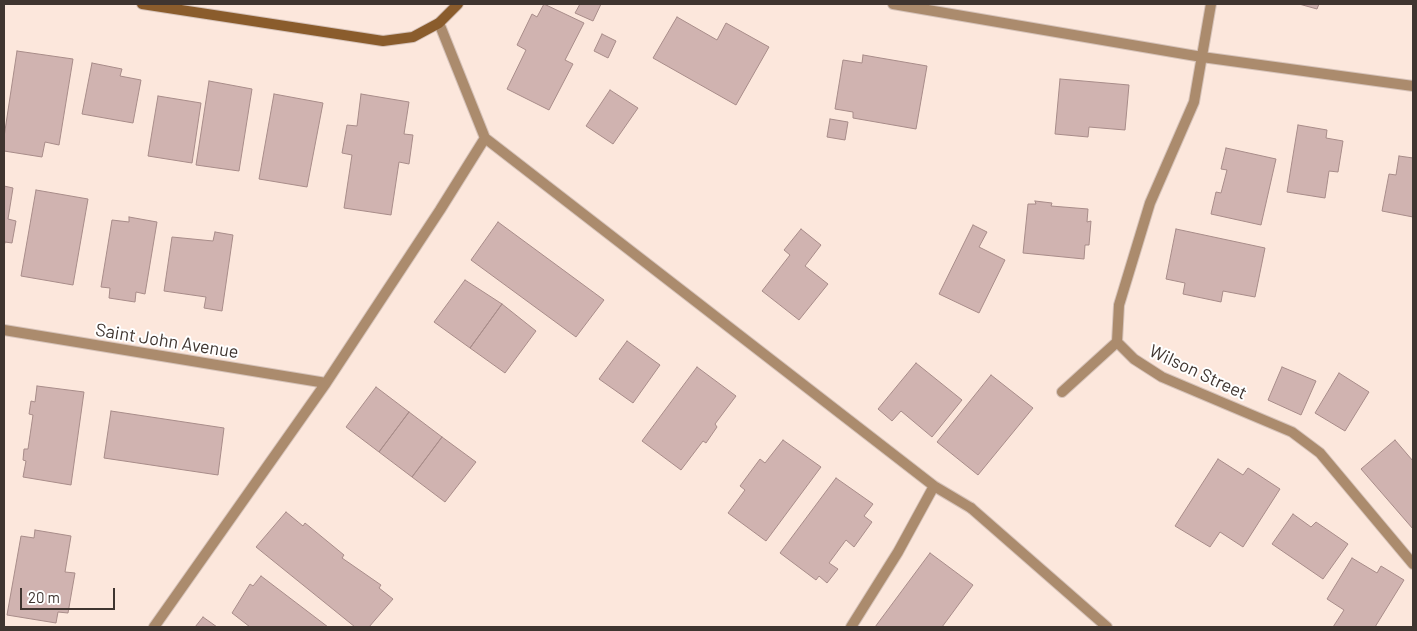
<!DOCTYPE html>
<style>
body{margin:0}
#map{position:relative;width:1417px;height:631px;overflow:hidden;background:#fce7dc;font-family:Barlow,sans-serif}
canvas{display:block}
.frame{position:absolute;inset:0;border:5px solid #3f3530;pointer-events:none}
.scale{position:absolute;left:20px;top:588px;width:95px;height:22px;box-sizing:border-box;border:2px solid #3f3530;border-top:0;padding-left:6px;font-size:15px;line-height:18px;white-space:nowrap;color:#3f3530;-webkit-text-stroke:4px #fff;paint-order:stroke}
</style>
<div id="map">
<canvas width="1417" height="631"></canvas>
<div class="frame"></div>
<div class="scale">20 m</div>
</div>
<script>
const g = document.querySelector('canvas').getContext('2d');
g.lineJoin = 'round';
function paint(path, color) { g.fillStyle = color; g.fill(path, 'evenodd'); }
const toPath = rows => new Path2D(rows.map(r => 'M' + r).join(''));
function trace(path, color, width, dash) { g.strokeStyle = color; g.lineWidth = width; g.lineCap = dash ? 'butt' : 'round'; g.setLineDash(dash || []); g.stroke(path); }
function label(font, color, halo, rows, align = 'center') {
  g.font = font + ' Barlow,sans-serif'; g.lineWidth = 4; g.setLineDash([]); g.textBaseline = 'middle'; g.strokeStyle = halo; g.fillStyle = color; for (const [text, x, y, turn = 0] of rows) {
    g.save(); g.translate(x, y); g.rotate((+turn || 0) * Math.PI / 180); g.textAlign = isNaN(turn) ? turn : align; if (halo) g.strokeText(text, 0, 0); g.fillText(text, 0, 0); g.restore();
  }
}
const building = toPath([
 [544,4,584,23,565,60,573,64,549,110,507,89,526,50,517,45,532,14,537,17,544,4],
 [580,4,601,4,593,21,575,13,580,4],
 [1299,4,1319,4,1317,9,1299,4],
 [677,17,717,40,726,23,769,47,736,105,653,58,677,17],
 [602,34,616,41,608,58,594,51,602,34],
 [17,51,73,59,59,145,45,142,42,157,4,151,4,137,17,51],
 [863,55,927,66,916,129,853,118,853,112,835,109,843,60,862,63,863,55],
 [92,63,122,69,120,76,141,80,133,123,82,114,92,63],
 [1060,79,1129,85,1125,130,1089,127,1088,137,1055,134,1060,79],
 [209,81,252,89,239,171,196,165,209,81],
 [610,90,638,108,613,144,586,126,610,90],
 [274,94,323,103,307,187,259,179,274,94],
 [361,94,409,102,404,134,413,135,409,164,399,162,391,215,344,208,352,155,342,153,347,125,357,126,361,94],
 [158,96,201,103,192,163,148,156,158,96],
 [830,119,848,122,845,140,827,137,830,119],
 [1298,125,1327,130,1326,138,1343,141,1338,172,1329,171,1325,198,1287,192,1298,125],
 [1226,148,1276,159,1261,225,1211,214,1216,192,1221,193,1227,170,1221,169,1226,148],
 [1399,156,1413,158,1413,217,1382,211,1389,174,1396,175,1399,156],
 [4,186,13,188,8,219,16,221,12,243,5,242,4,247,4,186],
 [36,190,88,199,73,285,21,276,36,190],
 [1035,201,1052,203,1051,206,1088,209,1087,222,1091,221,1089,245,1085,245,1084,259,1023,253,1028,204,1036,204,1035,201],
 [129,217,157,222,145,294,136,292,135,302,109,298,110,288,101,287,112,220,129,222,129,217],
 [498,222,604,300,576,337,471,260,498,222],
 [973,225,987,232,979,247,1005,260,979,313,939,294,973,225],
 [801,229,821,245,805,266,828,284,799,320,762,291,790,255,784,250,801,229],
 [1176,229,1265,248,1255,297,1223,291,1221,302,1183,294,1185,283,1166,279,1176,229],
 [215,232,233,235,222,311,204,308,206,297,164,291,172,237,213,241,215,232],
 [465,280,502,304,470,348,434,322,465,280],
 [502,304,536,331,505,373,470,348,502,304],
 [627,341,660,365,633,403,599,379,627,341],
 [916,363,962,400,932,437,901,411,892,421,878,409,916,363],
 [697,367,736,396,715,424,717,427,706,443,703,441,681,470,642,441,697,367],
 [1282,367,1316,381,1301,415,1268,400,1282,367],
 [1339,373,1369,392,1345,431,1315,413,1339,373],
 [991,375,1033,408,978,475,937,442,991,375],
 [37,386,84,392,71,485,23,477,26,461,23,460,24,449,28,449,33,415,29,414,31,401,35,402,37,386],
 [376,387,409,412,379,452,346,427,376,387],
 [111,411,224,428,218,475,104,458,111,411],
 [409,412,442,437,412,477,379,452,409,412],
 [442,437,476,462,445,502,412,477,442,437],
 [783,440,821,467,766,541,728,513,745,490,740,486,760,459,765,463,783,440],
 [1395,440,1413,461,1413,529,1361,469,1395,440],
 [1218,459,1243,475,1248,468,1280,489,1243,547,1220,532,1210,547,1175,526,1218,459],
 [836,478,873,504,864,516,872,522,854,547,846,540,829,563,838,569,827,583,819,576,816,580,780,553,836,478],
 [286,512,303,526,305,523,344,555,342,558,381,585,379,588,393,599,369,627,355,627,256,547,286,512],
 [1293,514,1311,527,1316,522,1348,544,1323,579,1272,544,1293,514],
 [35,530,71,536,65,572,75,573,68,613,58,612,56,623,7,615,21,536,34,538,35,530],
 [930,553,973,585,942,627,875,627,930,553],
 [1352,558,1377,573,1381,566,1404,580,1375,627,1333,627,1344,610,1327,599,1352,558],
 [261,576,328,627,250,627,232,613,250,584,253,586,261,576],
 [203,617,217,627,195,627,203,617]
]);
paint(building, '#d0b3b0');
trace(building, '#a88c89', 1);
const lane = toPath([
 [971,508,1107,627]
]);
const street = toPath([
 [893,4,1202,57,1413,86],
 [1211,4,1194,102,1150,203,1119,305,1117,342,1134,359,1162,377,1292,432,1320,453,1413,564],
 [439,23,485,138,934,486,971,508],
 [4,330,326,383],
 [1062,392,1117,342],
 [154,627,326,383,440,210,485,138],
 [851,627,898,552,934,486]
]);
const secondary = toPath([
 [142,4,383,41,413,37,439,23,458,4]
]);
trace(lane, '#d6c3ba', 12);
trace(street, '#d6c3ba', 12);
trace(secondary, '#d6c3ba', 12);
trace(lane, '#ab8b6d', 10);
trace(street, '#ab8b6d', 10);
trace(secondary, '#8a5c2c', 10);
label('18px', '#3f3530', '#fff', [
 ["Saint John Avenue",167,341,9],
 ["Wilson Street",1198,372,25]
]);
</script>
